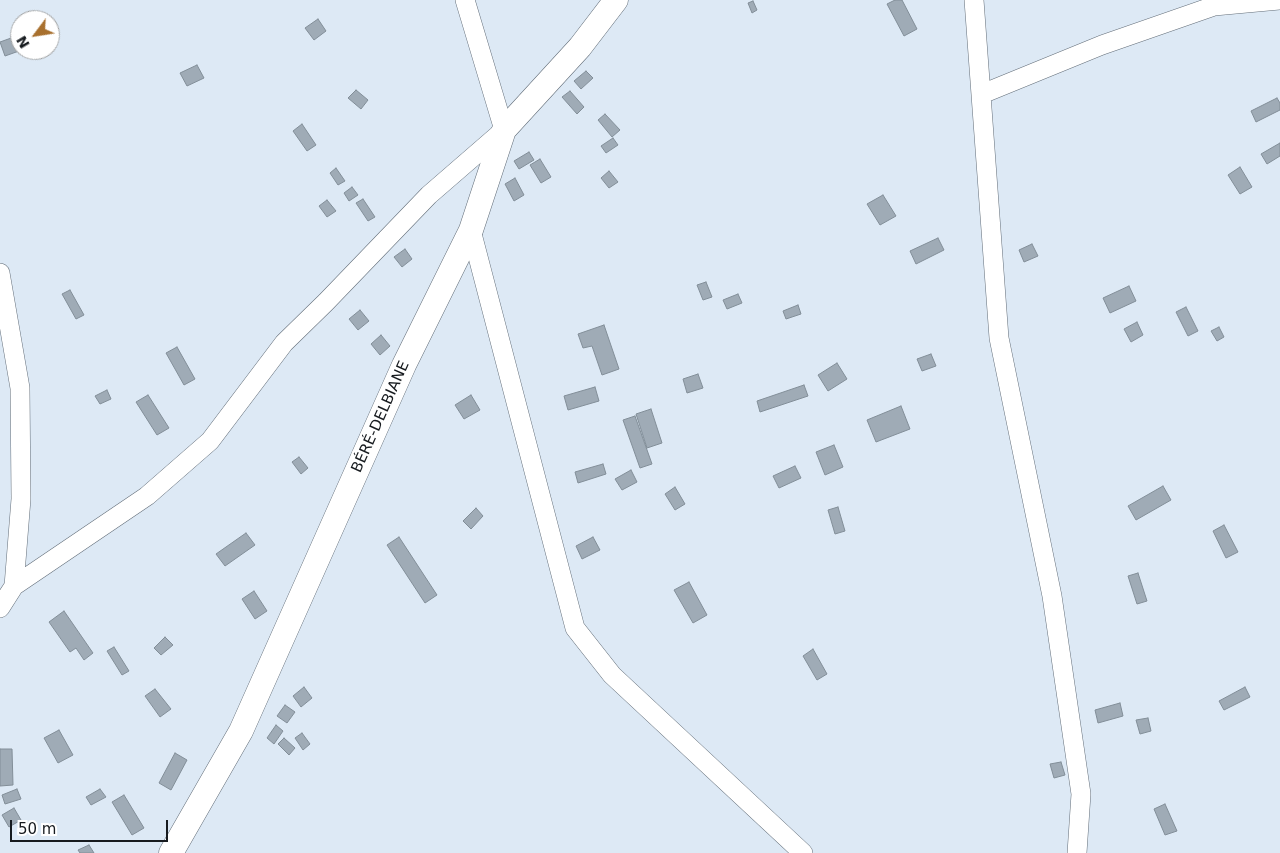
<!DOCTYPE html>
<meta charset="utf-8">
<style>
body{margin:0}
#map{position:relative;width:1280px;height:853px;overflow:hidden;background:#dde9f5;font-family:"DejaVu Sans",sans-serif}
canvas{display:block}
.north{position:absolute;left:10px;top:10px;width:50px;height:50px;box-sizing:border-box;background:#fff;border:1px solid #a2a4a5;border-radius:50%;rotate:239deg;font-size:14px;font-weight:700;line-height:20px;text-align:center;color:#171b1f}
.north::after{content:'';display:block;margin:auto;width:18px;height:22px;background:#a8702e;clip-path:polygon(50% 0,100% 100%,50% 72%,0 100%)}
.scale{position:absolute;left:10px;top:820px;width:158px;height:22px;box-sizing:border-box;border:2px solid #171b1f;border-top:0;padding-left:6px;font-size:15px;line-height:18px;white-space:nowrap;color:#171b1f;-webkit-text-stroke:4px #fff;paint-order:stroke}
</style>
<div id="map">
<canvas width="1280" height="853"></canvas>
<div class="north">N</div>
<div class="scale">50 m</div>
</div>
<script>
const g = document.querySelector('canvas').getContext('2d');
g.lineJoin = 'round';
function paint(path, color) { g.fillStyle = color; g.fill(path, 'evenodd'); }
const toPath = rows => new Path2D(rows.map(r => 'M' + r).join(''));
function trace(path, color, width, dash) { g.strokeStyle = color; g.lineWidth = width; g.lineCap = dash ? 'butt' : 'round'; g.setLineDash(dash || []); g.stroke(path); }
function label(font, color, halo, rows, align = 'center') {
  g.font = font + ' "DejaVu Sans",sans-serif'; g.lineWidth = 4; g.setLineDash([]); g.textBaseline = 'middle'; g.strokeStyle = halo; g.fillStyle = color; for (const [text, x, y, turn = 0] of rows) {
    g.save(); g.translate(x, y); g.rotate((+turn || 0) * Math.PI / 180); g.textAlign = isNaN(turn) ? turn : align; if (halo) g.strokeText(text, 0, 0); g.fillText(text, 0, 0); g.restore();
  }
}
const building = toPath([
 [895,0,902,0,917,29,904,36,887,4,895,0],
 [753,1,757,10,752,13,748,3,753,1],
 [318,19,326,31,314,40,305,28,318,19],
 [14,37,19,51,5,56,0,42,14,37],
 [197,65,204,78,187,86,180,73,197,65],
 [586,71,593,78,581,89,574,81,586,71],
 [356,90,368,100,361,109,348,98,356,90],
 [570,91,584,107,577,114,562,97,570,91],
 [1277,98,1280,103,1280,110,1256,122,1251,111,1277,98],
 [605,114,620,130,612,137,598,120,605,114],
 [302,124,316,145,307,151,293,131,302,124],
 [613,138,618,145,606,153,601,146,613,138],
 [1280,143,1280,156,1267,164,1261,154,1280,143],
 [529,152,534,160,519,169,514,161,529,152],
 [540,159,551,177,541,183,530,165,540,159],
 [1240,167,1252,187,1240,194,1228,175,1240,167],
 [336,168,345,181,338,185,330,173,336,168],
 [609,171,618,182,609,188,601,178,609,171],
 [515,178,524,195,514,201,505,184,515,178],
 [352,187,358,195,349,201,344,193,352,187],
 [883,195,896,216,880,225,867,204,883,195],
 [363,199,375,217,368,221,356,203,363,199],
 [327,200,336,211,327,217,319,206,327,200],
 [938,238,944,250,916,264,910,251,938,238],
 [1032,244,1038,256,1024,262,1019,250,1032,244],
 [405,249,412,259,402,267,394,257,405,249],
 [706,282,712,297,703,300,697,285,706,282],
 [1129,286,1136,301,1110,313,1103,298,1129,286],
 [70,290,84,315,76,319,62,294,70,290],
 [738,294,742,303,727,309,723,300,738,294],
 [798,305,801,314,786,319,783,311,798,305],
 [1186,307,1198,331,1188,336,1176,312,1186,307],
 [360,310,369,321,358,330,349,319,360,310],
 [1137,322,1143,335,1131,342,1124,329,1137,322],
 [604,325,619,369,602,375,592,346,583,348,578,334,604,325],
 [1219,327,1224,337,1217,341,1211,331,1219,327],
 [381,335,390,346,380,355,371,344,381,335],
 [177,347,195,379,184,385,166,353,177,347],
 [931,354,936,366,922,371,917,359,931,354],
 [837,363,847,379,828,391,818,375,837,363],
 [698,374,703,388,687,393,683,379,698,374],
 [804,385,808,396,760,412,757,401,804,385],
 [595,387,599,401,568,410,564,396,595,387],
 [107,390,111,399,100,404,95,396,107,390],
 [148,395,169,428,157,435,136,402,148,395],
 [471,395,480,410,464,419,455,405,471,395],
 [901,406,910,429,876,442,867,420,901,406],
 [651,409,662,443,647,448,636,414,651,409],
 [635,416,652,464,640,468,623,420,635,416],
 [834,445,843,467,825,475,816,452,834,445],
 [299,457,308,468,301,474,292,462,299,457],
 [603,464,606,474,578,483,575,472,603,464],
 [795,466,801,478,779,488,773,476,795,466],
 [631,470,637,482,622,490,615,479,631,470],
 [1163,486,1171,500,1136,520,1128,506,1163,486],
 [675,487,685,504,675,510,665,494,675,487],
 [838,507,845,531,835,534,828,510,838,507],
 [476,508,483,516,471,529,463,521,476,508],
 [1224,525,1238,552,1226,558,1213,531,1224,525],
 [246,533,255,545,225,566,216,554,246,533],
 [399,537,437,595,425,603,387,545,399,537],
 [593,537,600,550,582,559,576,546,593,537],
 [1138,573,1147,601,1137,604,1128,576,1138,573],
 [689,582,707,615,693,623,674,590,689,582],
 [254,591,267,611,255,619,242,599,254,591],
 [64,611,93,653,84,660,76,648,70,652,49,622,64,611],
 [165,637,173,645,161,655,154,648,165,637],
 [114,647,129,671,122,675,107,651,114,647],
 [813,649,827,674,817,680,803,656,813,649],
 [304,687,312,698,301,707,293,696,304,687],
 [1245,687,1250,697,1224,710,1219,701,1245,687],
 [155,689,171,709,160,717,145,696,155,689],
 [1120,703,1123,716,1098,723,1095,710,1120,703],
 [285,705,295,712,287,723,277,716,285,705],
 [1148,718,1151,731,1140,734,1136,720,1148,718],
 [276,725,283,731,274,744,267,738,276,725],
 [59,730,73,755,58,763,44,738,59,730],
 [302,733,310,744,303,750,295,738,302,733],
 [284,738,295,748,289,755,278,744,284,738],
 [0,749,12,749,13,785,0,786,0,749],
 [175,753,187,760,171,790,159,783,175,753],
 [1061,762,1065,775,1054,778,1050,764,1061,762],
 [17,789,21,799,5,804,2,795,17,789],
 [100,789,106,797,91,805,86,797,100,789],
 [124,795,144,828,132,835,112,802,124,795],
 [1165,804,1177,831,1165,835,1154,809,1165,804],
 [14,808,21,820,9,827,2,815,14,808],
 [89,845,94,853,80,853,78,850,89,845]
]);
paint(building, '#9fabb6');
trace(building, '#828e98', 1);
const minor = toPath([
 [974,0,999,338,1052,596,1081,794,1077,853],
 [982,94,1102,45,1214,6,1280,0],
 [471,230,575,628,612,675,803,853],
 [0,273,20,388,21,499,14,586,0,608],
 [14,586,147,496,210,441,284,343,326,302,429,195,504,130,465,0]
]);
const tertiary = toPath([
 [171,853,241,731,404,365,471,230,504,130,580,47,616,0]
]);
trace(minor, '#626d78', 20);
trace(tertiary, '#626d78', 25);
trace(minor, '#fff', 19);
trace(tertiary, '#fff', 24);
label('15px', '#171b1f', '#fff', [
 ["BÉRÉ-DELBIANE",381,417,-66]
]);
</script>
